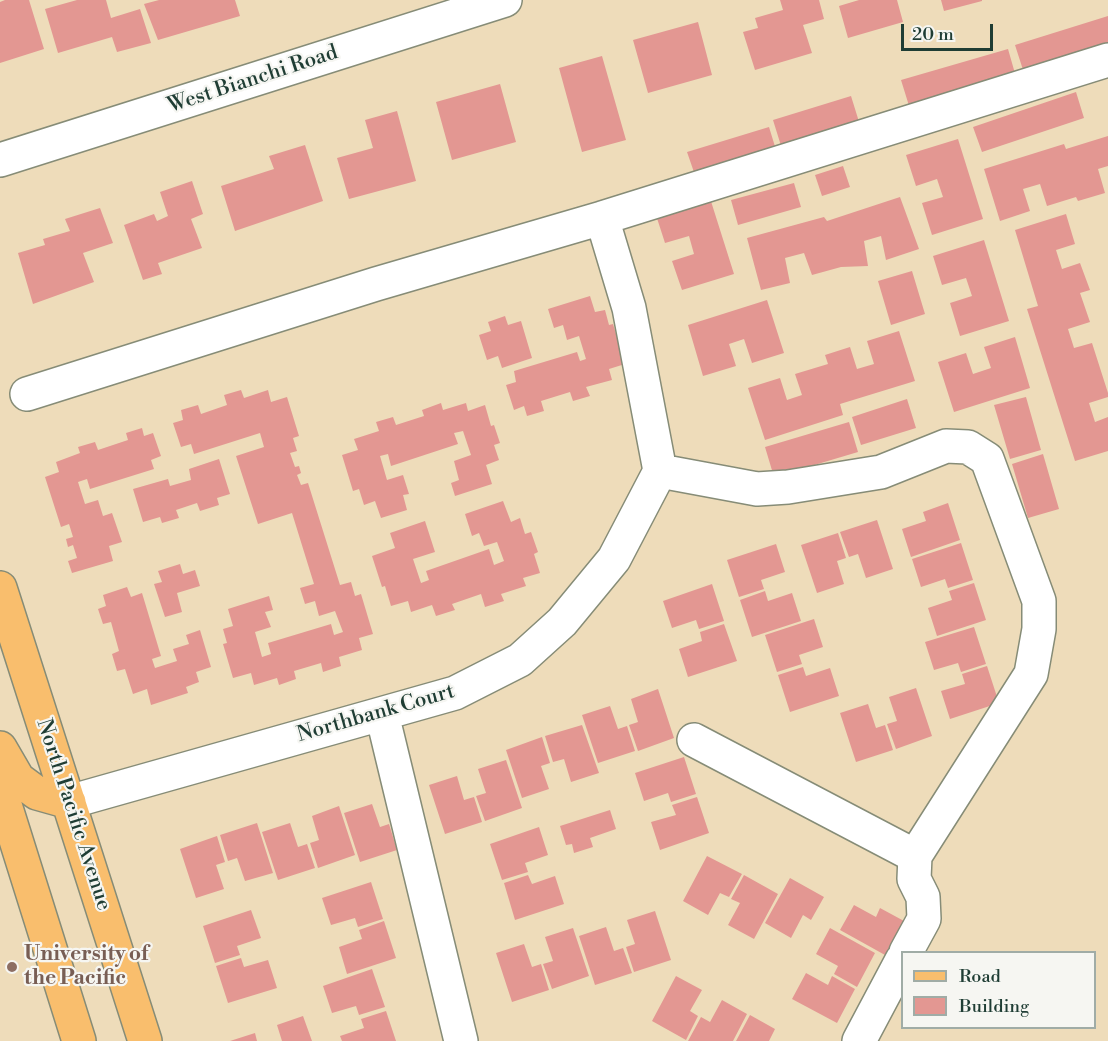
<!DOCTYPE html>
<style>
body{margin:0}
#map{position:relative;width:1108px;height:1041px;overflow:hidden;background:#eedcba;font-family:"Libre Bodoni",serif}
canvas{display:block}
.legend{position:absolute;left:901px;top:951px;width:195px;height:78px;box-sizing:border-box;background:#f6f6f2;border:2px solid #a0aca6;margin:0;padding:8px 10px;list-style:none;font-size:18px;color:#1f3d34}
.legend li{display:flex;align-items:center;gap:12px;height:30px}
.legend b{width:30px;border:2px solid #a0aca6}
.scale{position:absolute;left:901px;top:24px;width:92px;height:27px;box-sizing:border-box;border:3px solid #1f3d34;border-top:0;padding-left:8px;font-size:18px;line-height:21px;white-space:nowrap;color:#1f3d34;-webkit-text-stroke:4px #f6f6f2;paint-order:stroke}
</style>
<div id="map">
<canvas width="1108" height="1041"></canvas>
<ul class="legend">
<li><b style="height:8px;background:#f9be6d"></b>Road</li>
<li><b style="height:16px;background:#e39792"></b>Building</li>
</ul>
<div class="scale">20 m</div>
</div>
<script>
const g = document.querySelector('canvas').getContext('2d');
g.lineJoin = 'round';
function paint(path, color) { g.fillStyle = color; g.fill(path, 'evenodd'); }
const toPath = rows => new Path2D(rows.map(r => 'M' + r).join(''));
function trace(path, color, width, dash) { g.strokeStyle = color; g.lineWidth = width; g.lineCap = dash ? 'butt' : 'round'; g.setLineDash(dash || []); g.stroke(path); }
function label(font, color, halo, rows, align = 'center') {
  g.font = font + ' "Libre Bodoni",serif'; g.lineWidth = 4.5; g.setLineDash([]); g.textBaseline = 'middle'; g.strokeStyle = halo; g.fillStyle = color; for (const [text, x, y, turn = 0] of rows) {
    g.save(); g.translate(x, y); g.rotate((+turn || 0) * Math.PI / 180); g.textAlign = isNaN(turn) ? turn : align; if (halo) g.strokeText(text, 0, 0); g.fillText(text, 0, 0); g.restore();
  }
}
paint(toPath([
 [5,0,29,0,44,49,0,63,0,2],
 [77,0,106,0,111,18,140,9,151,43,117,52,112,37,58,53,45,9],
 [159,0,235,0,240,16,158,40,144,4],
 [780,0,819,0,824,19,803,25,812,53,755,70,743,32,758,28,755,18,783,10],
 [859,0,897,0,903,22,848,38,839,6],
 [941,0,982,0,982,1,944,11],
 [1108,16,1108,48,1024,73,1015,45],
 [698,22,712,75,648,93,633,40],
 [1008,49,1016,77,910,109,901,80],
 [602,56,626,140,582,152,559,68],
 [500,84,516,142,452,160,436,102],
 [1076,92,1084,118,982,152,973,127],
 [851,96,860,125,782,149,773,120],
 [397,111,416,181,349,199,337,158,373,148,365,120],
 [769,127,777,153,696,178,687,152],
 [1108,136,1108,166,1098,169,1105,193,1078,201,1076,197,1047,206,1040,184,1023,189,1030,211,1000,221,984,169,1064,144,1066,149],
 [958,139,983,219,932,235,922,203,943,197,937,179,916,186,906,155],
 [305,145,323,201,235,231,221,186,274,169,269,156],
 [843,166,850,187,822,196,815,175],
 [192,181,203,214,191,219,202,248,158,263,162,274,143,280,124,225,154,214,157,221,168,216,160,192],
 [794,183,801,207,738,225,731,200],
 [709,195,734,274,682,290,672,261,694,254,689,236,665,243,655,212],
 [900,197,919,249,886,260,881,236,864,241,868,266,841,267,812,275,804,253,785,258,790,283,761,290,747,238,824,217,827,221],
 [100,208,113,243,83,253,94,282,33,304,18,253,45,245,43,239,70,231,65,219],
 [1066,214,1075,244,1056,250,1062,269,1080,263,1090,290,1080,293,1090,322,1068,329,1074,348,1092,343,1108,393,1108,397,1089,403,1095,422,1108,417,1108,451,1075,461,1027,309,1038,306,1015,230],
 [984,240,1009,321,960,336,950,303,972,296,966,278,942,285,933,256],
 [912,271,925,314,891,325,878,281],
 [590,296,595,312,605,310,609,325,613,324,625,364,609,369,612,380,586,387,590,396,573,401,570,392,541,401,544,411,527,416,524,406,514,410,506,385,516,382,514,371,577,352,580,361,586,359,579,336,567,340,563,325,554,328,548,309],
 [767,300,784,353,752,363,744,339,729,344,736,366,703,376,688,325],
 [505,316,508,325,521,321,532,358,502,368,498,356,487,360,479,335,491,331,488,322],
 [899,331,915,381,840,404,843,415,765,440,748,388,780,378,787,400,802,395,795,374,828,364,825,355,850,347,857,369,874,364,867,341],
 [1015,337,1030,388,954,412,938,362,966,353,973,374,991,368,984,347],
 [241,390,244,398,268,390,271,402,287,397,299,436,293,438,297,451,290,453,295,467,299,466,301,473,297,475,301,485,308,483,340,585,351,582,355,596,361,594,373,634,359,638,362,650,339,657,341,666,323,672,321,663,294,671,296,679,279,685,277,678,254,685,251,673,233,678,223,644,227,643,223,629,233,626,228,609,269,596,273,610,265,612,271,627,255,632,262,657,271,654,268,643,331,624,334,635,343,632,335,611,319,616,315,601,305,604,300,588,314,584,292,513,258,524,236,456,264,447,260,433,194,454,191,444,181,447,173,423,183,420,181,410,198,405,201,414,227,405,224,395],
 [1026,397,1041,450,1010,459,994,405],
 [907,399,916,428,861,445,852,417],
 [441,403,443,410,466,403,468,411,485,405,491,426,494,425,500,443,494,445,499,460,486,465,492,484,455,496,451,483,459,480,454,461,471,455,463,431,454,433,458,444,391,466,388,454,380,456,387,480,403,475,409,494,403,495,407,510,381,518,375,501,364,505,359,489,353,491,342,455,358,450,354,439,379,431,376,422,393,417,396,425,424,416,422,410],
 [849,422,858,452,774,477,765,447],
 [142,428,144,436,153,433,161,456,151,460,154,469,90,489,87,479,78,482,85,504,98,500,103,516,112,513,122,542,109,546,113,561,72,573,68,561,77,558,73,545,68,547,66,539,73,537,69,524,61,527,45,477,59,472,56,462,80,453,78,447,95,442,98,450,128,440,126,433],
 [1043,454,1059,509,1028,518,1012,464],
 [219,459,230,494,217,498,219,505,200,511,197,503,176,510,179,518,162,523,160,517,143,522,133,489,168,479,170,486,191,480,189,469],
 [503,501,511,522,520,518,525,534,531,532,538,552,534,554,540,573,523,578,526,586,501,594,504,601,485,607,481,594,452,604,455,610,436,616,432,605,411,612,408,601,391,606,385,586,382,587,372,556,395,548,390,533,425,521,435,552,413,559,421,583,429,580,426,571,489,549,494,565,504,561,497,542,484,546,479,533,472,536,465,514],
 [948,503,960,540,911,557,902,529,926,521,923,512],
 [877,520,893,569,866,578,858,554,849,557,840,532],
 [838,533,846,558,837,561,844,584,817,593,801,545],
 [961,543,973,580,948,588,945,579,921,587,912,559],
 [776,544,785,572,761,580,764,589,739,597,727,560],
 [180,564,183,574,195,570,200,586,177,593,182,612,165,617,154,584,162,582,158,571],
 [974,583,986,620,937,636,928,608,952,600,949,591],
 [712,584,724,621,699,629,696,620,672,628,663,601],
 [127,587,131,597,142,593,161,656,152,659,155,668,177,661,173,649,189,644,186,635,200,630,211,667,196,672,199,682,186,687,188,693,151,705,147,689,133,694,125,669,117,671,112,654,119,651,111,622,103,624,98,609,106,606,103,595],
 [765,591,768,601,792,593,801,621,752,637,740,600],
 [814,619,823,647,799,655,802,664,777,672,765,635],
 [724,624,737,661,688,677,679,649,702,641,700,632],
 [974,627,986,664,961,672,958,663,934,670,925,642],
 [987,666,999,703,950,719,941,691,965,684,962,674],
 [803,667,806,676,830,668,839,696,790,712,778,675],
 [916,688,932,736,896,749,887,724,897,721,889,697],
 [658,689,674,738,638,751,629,725,638,722,631,699],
 [868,704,876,728,885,725,893,750,856,762,840,713],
 [610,706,618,729,627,726,635,751,598,763,582,715],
 [582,725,599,773,571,782,564,759,553,762,545,736],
 [542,737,550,763,541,766,549,789,522,798,506,750],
 [684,757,696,794,671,802,668,793,644,801,635,773],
 [506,760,522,808,485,821,476,796,486,793,478,769],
 [457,776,464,800,474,797,482,822,445,834,429,785],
 [697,797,709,833,660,850,651,822,676,815,672,805],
 [372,804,380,827,389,824,397,850,360,862,344,813],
 [339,806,355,855,318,868,310,843,319,840,312,816],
 [610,810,616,829,590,838,593,847,574,853,572,844,566,845,560,826],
 [257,823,273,873,245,881,237,858,228,861,220,835],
 [290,823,298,847,307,844,315,868,278,880,262,832],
 [539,827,548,855,525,863,528,872,502,880,490,844],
 [217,836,225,862,216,865,224,889,196,898,180,849],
 [707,856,742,874,729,897,720,893,708,915,683,901],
 [528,875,532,884,555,876,564,904,515,920,504,883],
 [744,875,778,894,754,939,728,925,740,903,731,899],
 [790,878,824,897,811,920,803,915,791,938,765,923],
 [371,882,383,919,358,927,355,918,331,925,322,898],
 [854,905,876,917,880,908,904,921,885,955,840,930],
 [251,910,261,938,237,946,240,955,215,963,203,926],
 [655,911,671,960,634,972,626,947,635,944,627,920],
 [384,921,396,958,347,974,339,947,362,939,359,930],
 [606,927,614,951,623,948,632,973,595,985,579,936],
 [573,928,589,976,552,989,543,964,553,961,545,937],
 [830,928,875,953,857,987,834,974,838,966,816,954],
 [524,944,532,967,541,964,549,990,512,1002,496,953],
 [241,958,244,967,268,960,277,988,228,1003,216,966],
 [372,969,385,1007,359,1015,356,1006,332,1013,323,986],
 [806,973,828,985,832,976,855,989,837,1023,792,999],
 [676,976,702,990,690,1011,698,1016,686,1040,652,1021],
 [722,1000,747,1014,733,1041,688,1041,701,1017,710,1022],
 [386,1011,396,1041,342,1041,340,1036,364,1028,361,1019],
 [750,1015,775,1029,769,1041,736,1041],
 [303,1016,312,1041,282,1041,277,1025],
 [255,1033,257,1041,230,1041]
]), '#e39792');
const minor = toPath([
 [0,160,505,0],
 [27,394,376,284,602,218],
 [660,471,757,489,788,487,881,472,946,446,968,447,987,459,1039,601,1039,629,1031,674,915,856,914,879,923,897,924,919,906,952],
 [660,471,629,308,602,218,1108,60],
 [382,714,461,1041],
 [694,740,915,856],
 [69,802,455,693,520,660,562,622,614,559,660,471],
 [859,1041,902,960]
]);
const major = toPath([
 [0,588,145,1041],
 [0,748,18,779,37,793,69,802],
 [0,789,79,1041]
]);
trace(minor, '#868c77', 36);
trace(major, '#868c77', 36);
trace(minor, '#fff', 33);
trace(major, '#f9be6d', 33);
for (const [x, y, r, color] of [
 [12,967,6,"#8d6e63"]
]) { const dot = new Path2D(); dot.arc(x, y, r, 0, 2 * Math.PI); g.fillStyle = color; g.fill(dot); trace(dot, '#f6f6f2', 2); }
label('21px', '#1f3d34', '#f6f6f2', [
 ["West Bianchi Road",253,80,-18],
 ["Northbank Court",376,714,-16],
 ["North Pacific Avenue",73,815,72]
]);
label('bold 21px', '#785e54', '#f6f6f2', [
 ["University of",24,955],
 ["the Pacific",24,979]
], 'left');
</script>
